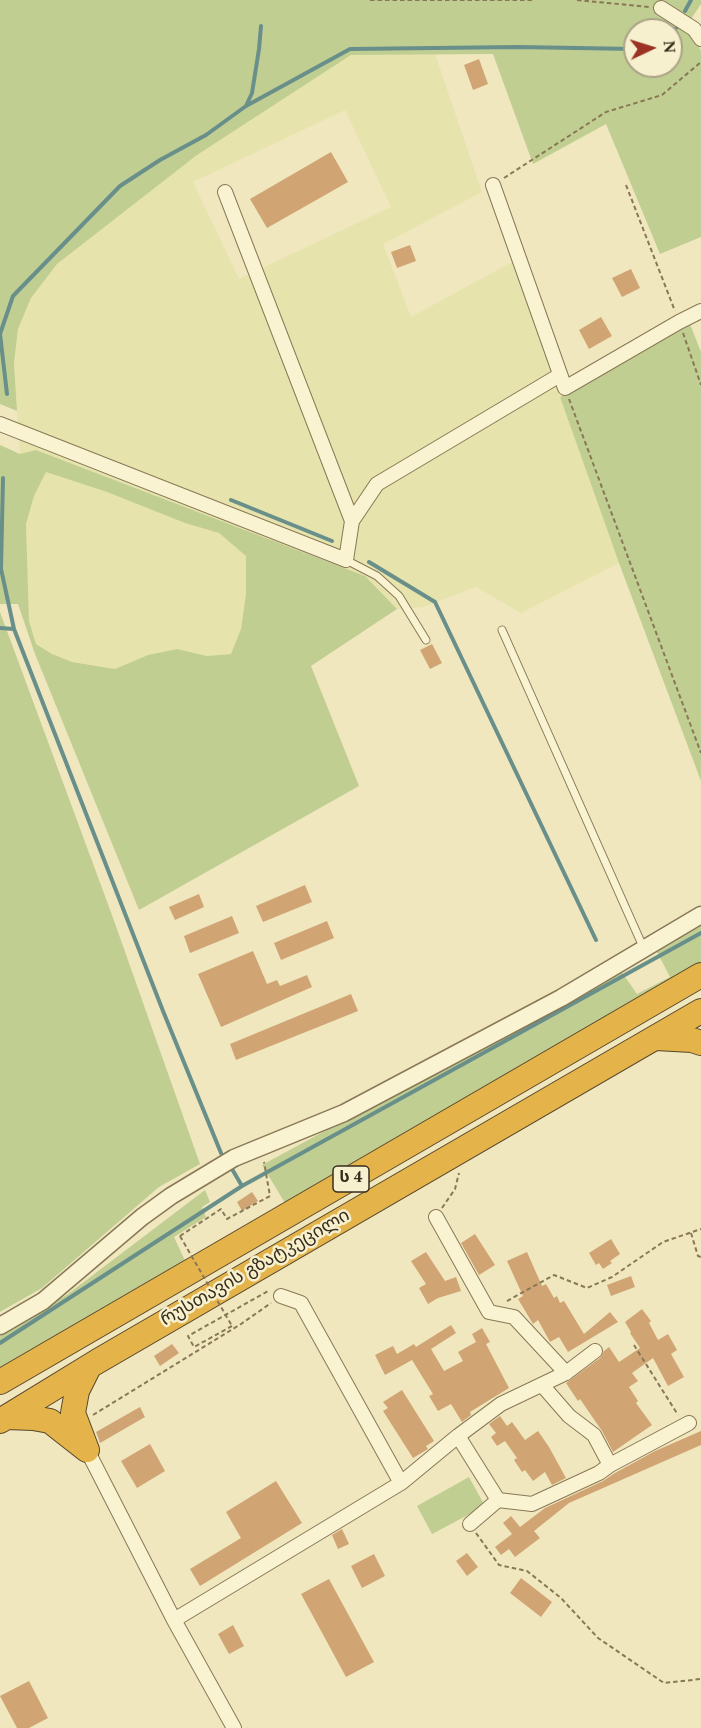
<!DOCTYPE html>
<meta charset="utf-8">
<style>
body{margin:0}
#map{position:relative;width:701px;height:1728px;overflow:hidden;background:#f0e7bf;font-family:Spectral,serif}
canvas{display:block}
.north{position:absolute;left:623px;top:18px;width:60px;height:60px;box-sizing:border-box;background:#f7f0ce;border:2px solid #aba287;border-radius:50%;rotate:86deg;font-size:16px;font-weight:700;line-height:24px;text-align:center;color:#382d1c}
.north::after{content:'';display:block;margin:auto;width:21px;height:27px;background:#9b3224;clip-path:polygon(50% 0,100% 100%,50% 72%,0 100%)}
</style>
<div id="map">
<canvas width="701" height="1728"></canvas>
<div class="north">N</div>
</div>
<script>
const g = document.querySelector('canvas').getContext('2d');
g.lineJoin = 'round';
function paint(path, color) { g.fillStyle = color; g.fill(path, 'evenodd'); }
const toPath = rows => new Path2D(rows.map(r => 'M' + r).join(''));
function trace(path, color, width, dash) { g.strokeStyle = color; g.lineWidth = width; g.lineCap = dash ? 'butt' : 'round'; g.setLineDash(dash || []); g.stroke(path); }
function label(font, color, halo, rows, align = 'center') {
  g.font = font + ' Spectral,"Noto Sans Georgian",serif'; g.lineWidth = 5; g.setLineDash([]); g.textBaseline = 'middle'; g.strokeStyle = halo; g.fillStyle = color; for (const [text, x, y, turn = 0] of rows) {
    g.save(); g.translate(x, y); g.rotate((+turn || 0) * Math.PI / 180); g.textAlign = isNaN(turn) ? turn : align; if (halo) g.strokeText(text, 0, 0); g.fillText(text, 0, 0); g.restore();
  }
}
paint(toPath([
 [435,54,482,192,383,244,411,317,512,262,619,563,521,613,476,587,423,607,397,609,365,576,36,450,20,454,14,363,18,329,31,298,57,264,197,155,351,55],
 [345,110,391,207,239,279,193,182],
 [46,472,107,492,185,523,219,533,246,556,246,594,241,629,231,654,207,656,177,649,148,655,116,669,72,662,52,654,36,643,29,621,26,524,34,496]
]), '#e6e3ac');
paint(toPath([
 [0,0,701,0,701,4,683,31,694,37,701,51,701,237,660,254,606,124,533,164,493,54,351,55,197,155,57,264,31,298,18,329,14,363,17,411,0,404],
 [635,30,671,30,671,66,635,66],
 [690,324,701,352,701,781,619,563,560,397],
 [0,445,20,454,36,450,365,576,397,609,311,666,359,786,139,910,35,654,18,604,0,604],
 [46,472,107,492,185,523,219,533,246,556,246,594,241,629,231,654,207,656,177,649,148,655,115,669,72,662,52,654,36,644,29,621,26,524,34,496],
 [0,612,112,915,200,1164,159,1187,42,1288,0,1312],
 [701,926,701,965,285,1203,262,1165,621,971,637,994,670,977,657,952],
 [205,1190,210,1202,202,1207,206,1217,174,1237,187,1265,0,1374,0,1336,68,1294],
 [469,1477,485,1506,432,1534,417,1506]
]), '#c0ce92');
trace(toPath([
 [685,11,691,0],
 [671,34,678,26],
 [246,106,350,49,518,47,635,49],
 [7,394,0,334,13,296,120,186,160,160,206,135,246,106,252,93,259,49,261,26],
 [3,478,1,569,14,629,163,1011,221,1153],
 [231,500,332,541],
 [369,562,435,602,596,940],
 [0,628,14,629],
 [232,1169,242,1186],
 [0,1343,242,1186,701,933]
]), '#698f8a', 4);
paint(toPath([
 [479,59,488,84,473,90,464,65],
 [331,152,348,182,267,228,250,199],
 [410,245,416,261,397,268,391,252],
 [631,269,640,288,622,297,612,278],
 [601,317,612,336,589,349,579,330],
 [432,644,442,663,430,669,420,650],
 [305,885,312,902,263,922,256,906],
 [199,894,204,907,175,920,169,907],
 [232,916,239,933,190,953,184,936],
 [327,921,334,938,281,960,274,943],
 [253,951,267,984,277,980,280,986,307,975,312,987,221,1027,198,974],
 [351,994,358,1011,236,1060,230,1044],
 [252,1192,258,1201,242,1211,237,1202],
 [475,1234,495,1265,479,1275,461,1243],
 [611,1239,620,1254,610,1261,612,1263,603,1269,599,1263,596,1265,589,1253],
 [426,1252,445,1281,456,1277,461,1291,438,1298,428,1304,419,1288,426,1284,411,1261],
 [527,1252,542,1286,546,1284,554,1298,557,1296,560,1303,564,1301,584,1334,610,1312,618,1322,568,1352,559,1337,550,1342,538,1320,533,1324,518,1299,523,1296,507,1261],
 [631,1276,635,1287,611,1296,607,1285],
 [642,1309,651,1321,649,1323,658,1340,668,1334,677,1350,671,1354,684,1377,668,1386,653,1358,632,1373,638,1381,629,1387,638,1401,636,1403,652,1425,613,1452,602,1431,580,1399,578,1401,566,1383,600,1358,604,1351,609,1347,619,1362,640,1348,630,1333,631,1332,625,1322],
 [451,1325,456,1333,431,1349,444,1371,463,1361,458,1352,476,1342,472,1334,482,1328,490,1342,486,1344,509,1388,470,1412,471,1415,462,1422,451,1404,438,1411,429,1396,433,1394,412,1360,385,1375,375,1355,393,1346,397,1354,414,1344,416,1347],
 [172,1344,179,1353,160,1366,154,1356],
 [402,1390,434,1441,426,1446,428,1449,413,1458,383,1411,388,1408,383,1402],
 [140,1407,145,1417,100,1443,96,1432],
 [500,1416,507,1426,512,1422,525,1440,538,1431,549,1447,566,1478,552,1485,545,1472,533,1481,525,1470,522,1472,514,1460,517,1458,505,1441,497,1446,491,1437,496,1433,489,1424],
 [701,1431,701,1445,569,1503,534,1531,540,1538,515,1557,509,1549,501,1555,495,1547,512,1534,503,1523,511,1516,520,1527,545,1508,603,1481,615,1473,655,1451],
 [150,1444,165,1471,137,1488,121,1461],
 [276,1481,302,1523,200,1586,190,1569,241,1538,226,1512],
 [342,1529,349,1544,338,1549,332,1535],
 [467,1553,478,1567,467,1576,456,1561],
 [374,1554,385,1576,362,1588,351,1566],
 [521,1578,552,1602,541,1617,510,1593],
 [329,1579,374,1662,346,1677,301,1594],
 [233,1625,244,1646,229,1654,218,1634],
 [29,1681,48,1718,29,1728,17,1728,0,1696]
]), '#d0a573');
const service = toPath([
 [346,560,377,576,399,596,426,640],
 [502,630,644,949]
]);
const minor = toPath([
 [661,8,694,29,701,39],
 [493,185,565,388,679,322,701,311],
 [225,192,352,521],
 [0,424,346,560,352,521,377,484,560,375],
 [436,1217,489,1312,514,1317,566,1373],
 [281,1296,301,1303,401,1483],
 [542,1385,569,1416,594,1435,610,1465],
 [458,1436,501,1404,566,1373,595,1351],
 [87,1450,174,1620,234,1728],
 [498,1500,532,1504,599,1473,610,1465,689,1423],
 [174,1620,401,1483,458,1436,498,1500,470,1524]
]);
const tertiary = toPath([
 [0,1326,43,1301,142,1217,171,1196,234,1158,344,1113,561,998,701,915]
]);
const motorway = toPath([
 [656,1038,692,1040,701,1043],
 [0,1382,701,975],
 [7,1417,33,1418,50,1421,87,1450],
 [0,1421,98,1361,701,1011],
 [87,1450,73,1413,77,1391,89,1367]
]);
trace(service, '#897856', 9);
trace(minor, '#897856', 16);
trace(tertiary, '#897856', 19);
trace(motorway, '#56452b', 26);
trace(toPath([
 [370,0,533,0],
 [577,0,649,7],
 [504,178,606,112,662,95,701,62],
 [626,185,675,311],
 [683,333,701,385],
 [569,399,701,753],
 [442,1208,455,1189,459,1173],
 [691,1233,698,1256,701,1257],
 [180,1236,221,1209,227,1219,270,1196,264,1162],
 [507,1301,554,1275,587,1288,612,1277,663,1242,701,1229],
 [232,1326,194,1347,188,1336,270,1290],
 [634,1345,678,1415],
 [93,1415,241,1324,271,1303],
 [476,1533,499,1565,527,1571,561,1598,598,1638,664,1683,701,1679]
]), '#897856', 2, [4.5, 3]);
trace(service, '#faf3d2', 7);
trace(minor, '#faf3d2', 14);
trace(tertiary, '#faf3d2', 16);
trace(motorway, '#e4b44a', 24);
trace(toPath([
 [180,1236,232,1326]
]), '#897856', 2, [4.5, 3]);
for (const [x, y, w] of [
 [351,1179,36]
]) { const box = new Path2D(); box.roundRect(x - w / 2, y - 13, w, 26, 4.5); g.fillStyle = '#f7f0ce'; g.fill(box); trace(box, '#382d1c', 1.5); }
label('bold 16px', '#382d1c', null, [
 ["ს 4",351,1179]
]);
label('18px', '#382d1c', '#f7f0ce', [
 ["რუსთავის გზატკეცილი",256,1269,-30]
]);
</script>
